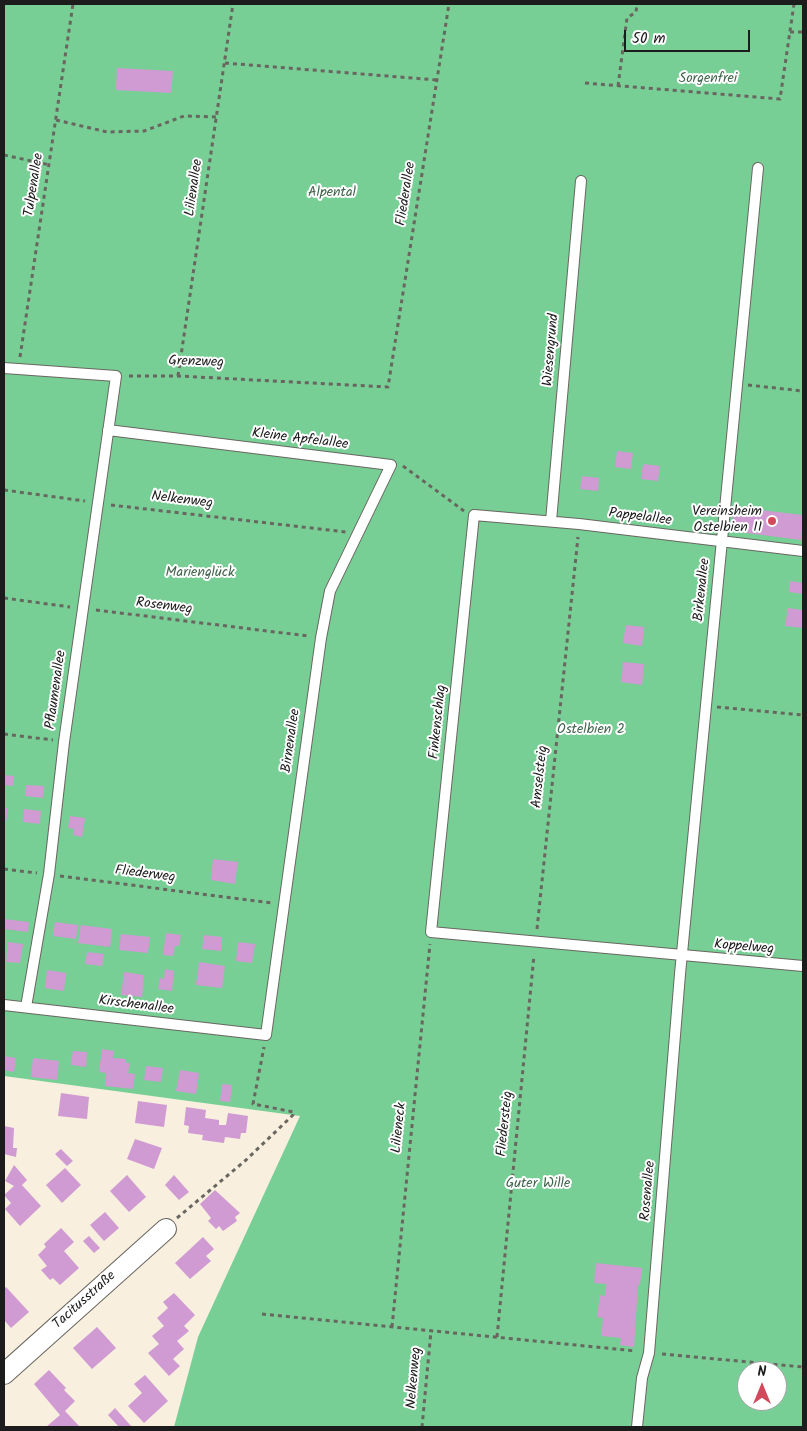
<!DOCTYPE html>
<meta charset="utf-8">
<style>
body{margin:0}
#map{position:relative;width:807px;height:1431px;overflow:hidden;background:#f8efdf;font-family:Kalam,sans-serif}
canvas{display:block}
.frame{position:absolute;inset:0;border:5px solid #1c1c1c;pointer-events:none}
.north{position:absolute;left:737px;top:1361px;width:50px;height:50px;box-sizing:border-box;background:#fff;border:1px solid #a4a4a4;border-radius:50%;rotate:0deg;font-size:14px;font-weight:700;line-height:20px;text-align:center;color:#1c1c1c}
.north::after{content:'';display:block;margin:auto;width:18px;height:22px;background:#d1495b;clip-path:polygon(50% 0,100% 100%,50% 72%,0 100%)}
.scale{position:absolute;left:624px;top:30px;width:126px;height:22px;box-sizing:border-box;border:2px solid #1c1c1c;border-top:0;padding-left:6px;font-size:15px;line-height:18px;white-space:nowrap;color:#1c1c1c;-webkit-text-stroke:4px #fff;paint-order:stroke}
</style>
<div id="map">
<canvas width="807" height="1431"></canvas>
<div class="frame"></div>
<div class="north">N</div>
<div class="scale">50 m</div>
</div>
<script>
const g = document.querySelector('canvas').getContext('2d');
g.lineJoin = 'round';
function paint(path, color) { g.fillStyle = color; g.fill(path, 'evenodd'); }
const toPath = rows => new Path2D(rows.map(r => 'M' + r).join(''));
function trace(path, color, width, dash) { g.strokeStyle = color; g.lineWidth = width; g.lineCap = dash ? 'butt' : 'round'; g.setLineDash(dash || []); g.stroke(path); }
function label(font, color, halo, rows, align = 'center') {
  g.font = font + ' Kalam,sans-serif'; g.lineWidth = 4; g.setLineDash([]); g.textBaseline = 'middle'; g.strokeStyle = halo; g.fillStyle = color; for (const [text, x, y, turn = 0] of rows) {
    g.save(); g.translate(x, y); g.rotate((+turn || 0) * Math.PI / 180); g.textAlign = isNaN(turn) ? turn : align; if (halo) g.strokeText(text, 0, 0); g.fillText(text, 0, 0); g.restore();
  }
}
paint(toPath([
 [4,4,803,4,803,1427,174,1427,198,1337,300,1116,4,1076],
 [747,1371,777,1371,777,1401,747,1401]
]), '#77cf95');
paint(toPath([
 [117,68,173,71,171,93,116,90],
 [617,451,633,453,631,469,615,467],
 [643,464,660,466,658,481,641,479],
 [582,476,599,478,598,491,580,489],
 [734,507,803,515,801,540,731,531],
 [790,581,803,583,803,594,789,592],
 [788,608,803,610,803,628,785,626],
 [626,625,644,627,642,646,623,643],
 [623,662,644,664,642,685,621,682],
 [4,775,14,776,13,786,4,785],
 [26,785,44,786,43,798,25,796],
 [4,808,8,808,6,822,4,821],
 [24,809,41,811,40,824,23,822],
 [70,816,85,818,82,837,73,835,74,829,68,828],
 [213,859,238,862,235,884,211,880],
 [4,919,29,922,28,932,4,929],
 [55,922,78,925,76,939,53,936],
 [81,925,112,929,110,947,78,943],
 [166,933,181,935,179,946,175,946,173,956,163,955],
 [121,934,150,937,148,953,119,950],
 [204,935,222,937,221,951,202,949],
 [8,942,23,944,20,963,6,962],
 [238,942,255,944,252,963,236,961],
 [87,952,104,954,102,966,85,964],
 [199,962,225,966,222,988,196,985],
 [165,969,174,971,172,991,158,989,160,978,164,979],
 [47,970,66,973,64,991,45,988],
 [124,972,144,975,142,997,121,995],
 [102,1049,114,1051,113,1058,126,1059,126,1063,130,1063,128,1073,135,1074,133,1089,105,1086,106,1073,99,1072],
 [73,1051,87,1052,86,1067,71,1065],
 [4,1056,16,1058,14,1072,4,1070],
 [33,1058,59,1061,57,1080,31,1077],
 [146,1066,163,1068,161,1082,144,1080],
 [180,1070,199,1073,196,1094,176,1091],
 [222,1084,232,1085,230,1102,220,1101],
 [61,1093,89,1097,87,1119,58,1116],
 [138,1101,167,1105,164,1127,135,1123],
 [186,1107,206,1110,205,1118,219,1120,219,1125,226,1125,228,1113,248,1116,246,1133,241,1133,240,1139,225,1137,224,1143,202,1140,203,1135,188,1133,189,1126,184,1125],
 [4,1126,14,1128,13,1148,17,1148,16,1157,4,1154],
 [135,1139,162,1148,154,1169,127,1159],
 [61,1149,73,1161,67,1166,55,1154],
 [14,1165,27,1180,22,1185,41,1206,20,1226,5,1209,11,1203,4,1195,14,1186,5,1181],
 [65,1168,81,1185,62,1203,46,1185],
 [127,1175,146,1197,129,1212,110,1191],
 [174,1175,189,1192,179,1200,165,1185],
 [215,1190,240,1213,235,1217,237,1221,223,1231,219,1226,216,1229,208,1221,211,1218,200,1204],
 [105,1212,119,1228,104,1241,90,1225],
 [61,1228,74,1242,64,1251,79,1268,60,1285,53,1278,50,1280,41,1270,47,1266,38,1255,46,1247,44,1244],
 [89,1236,100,1248,94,1253,83,1241],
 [203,1237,214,1249,206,1256,211,1261,190,1279,175,1263],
 [596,1263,642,1268,640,1285,638,1285,634,1347,620,1345,621,1338,601,1336,603,1318,597,1317,600,1295,605,1296,606,1284,594,1283],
 [6,1287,29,1312,11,1328,4,1320,4,1289],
 [174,1293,195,1315,184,1326,189,1331,177,1341,184,1349,173,1359,180,1366,169,1376,148,1353,159,1344,152,1336,164,1326,157,1318,168,1308,163,1302],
 [97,1327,116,1348,92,1369,73,1348],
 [49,1370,66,1388,64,1390,75,1401,65,1411,80,1427,46,1427,60,1415,34,1384],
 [145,1375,168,1401,144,1423,128,1406,142,1393,134,1384],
 [115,1408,132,1427,119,1427,108,1415]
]), '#d09ad3');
const lane = toPath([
 [4,368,116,376,64,742,49,874,26,1007],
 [551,521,581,181],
 [803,551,579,524,474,515,431,932,803,966],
 [4,1005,266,1035,321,638,330,591,391,465,108,430],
 [637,1427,642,1378,649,1353,680,974,758,168]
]);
const street = toPath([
 [4,1374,166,1229]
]);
trace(lane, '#696660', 12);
trace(street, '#696660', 22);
trace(toPath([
 [790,32,803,32],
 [225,63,437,80],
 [585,83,780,99,794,4],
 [618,86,627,18,636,12,637,4],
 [56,120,107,132,144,131,184,116,217,117],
 [4,155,50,165],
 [20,357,73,4],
 [129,376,178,376,388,387,449,4],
 [178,376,233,4],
 [748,385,803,391],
 [403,466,464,511],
 [4,490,85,501],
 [111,505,346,532],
 [4,598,70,607],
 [96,610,308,636],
 [717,707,803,715],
 [4,734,53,740],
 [4,869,37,873],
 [60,876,272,903],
 [537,929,578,537],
 [177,1218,246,1160,293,1115,294,1112,253,1104,264,1047],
 [262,1314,636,1351],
 [392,1327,430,944],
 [497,1337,534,955],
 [662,1354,803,1367],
 [422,1427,431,1331]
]), '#696660', 3, [4, 4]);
trace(lane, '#fff', 10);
trace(street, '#fff', 20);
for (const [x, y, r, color] of [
 [772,521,5,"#d1495b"]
]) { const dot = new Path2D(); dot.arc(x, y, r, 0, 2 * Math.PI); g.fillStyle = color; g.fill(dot); trace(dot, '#fff', 2); }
label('14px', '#40644c', '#fff', [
 ["Sorgenfrei",708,80],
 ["Alpental",332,194],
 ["Marienglück",200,574],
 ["Ostelbien 2",591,731],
 ["Guter Wille",538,1185]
]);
label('14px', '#1c1c1c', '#fff', [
 ["Tulpenallee",35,185,-81],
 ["Lilienallee",195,188,-82],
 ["Fliederallee",407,194,-81],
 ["Wiesengrund",552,350,-85],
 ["Grenzweg",196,363,2],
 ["Kleine Apfelallee",300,440,7],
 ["Nelkenweg",182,501,7],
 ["Pappelallee",640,518,7],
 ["Birkenallee",703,590,-84],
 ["Rosenweg",164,607,7],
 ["Pflaumenallee",57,690,-82],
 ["Finkenschlag",439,722,-84],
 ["Birnenallee",292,741,-82],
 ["Amselsteig",541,777,-84],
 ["Fliederweg",145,875,7],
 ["Koppelweg",744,948,5],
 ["Kirschenallee",136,1006,7],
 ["Fliedersteig",506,1124,-84],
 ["Lilieneck",400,1128,-84],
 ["Rosenallee",649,1191,-85],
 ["Tacitusstraße",85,1301,-42],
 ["Nelkenweg",415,1378,-85]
]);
label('14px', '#1c1c1c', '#fff', [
 ["Vereinsheim",762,513],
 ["Ostelbien II",762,529]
], 'right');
</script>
